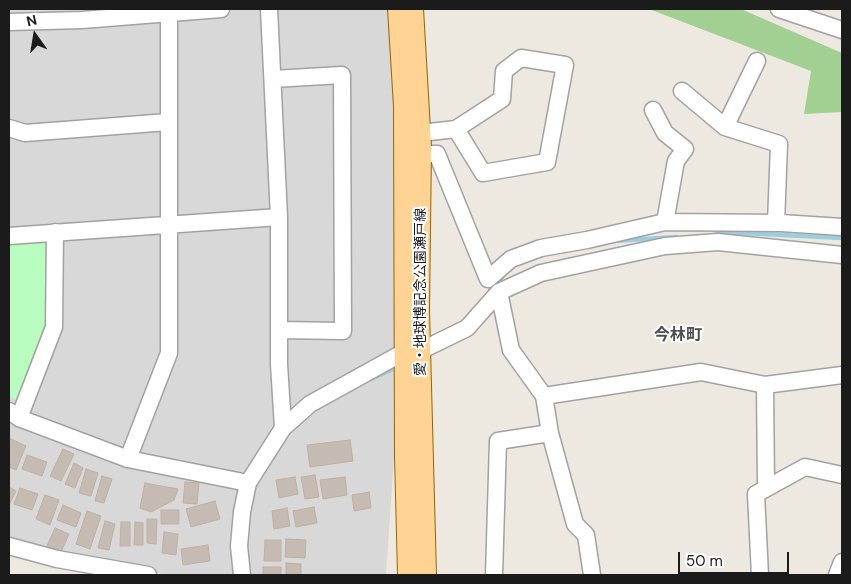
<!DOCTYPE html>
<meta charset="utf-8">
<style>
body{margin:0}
#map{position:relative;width:851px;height:584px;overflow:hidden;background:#eee9e0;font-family:"DM Sans",sans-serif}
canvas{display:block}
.frame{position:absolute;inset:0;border:10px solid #1b1b1b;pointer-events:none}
.north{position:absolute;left:10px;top:10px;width:50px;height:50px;-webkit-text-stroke:4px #fff;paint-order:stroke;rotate:347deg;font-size:14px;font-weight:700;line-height:20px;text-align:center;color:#1b1b1b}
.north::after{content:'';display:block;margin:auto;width:18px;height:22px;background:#1b1b1b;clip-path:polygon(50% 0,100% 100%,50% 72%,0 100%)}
.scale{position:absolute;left:678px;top:552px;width:111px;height:22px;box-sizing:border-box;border:2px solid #1b1b1b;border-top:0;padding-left:6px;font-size:15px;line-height:18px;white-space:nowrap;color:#1b1b1b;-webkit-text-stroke:4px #fff;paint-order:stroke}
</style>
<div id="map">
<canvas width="851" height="584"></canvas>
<div class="frame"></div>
<div class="north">N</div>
<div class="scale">50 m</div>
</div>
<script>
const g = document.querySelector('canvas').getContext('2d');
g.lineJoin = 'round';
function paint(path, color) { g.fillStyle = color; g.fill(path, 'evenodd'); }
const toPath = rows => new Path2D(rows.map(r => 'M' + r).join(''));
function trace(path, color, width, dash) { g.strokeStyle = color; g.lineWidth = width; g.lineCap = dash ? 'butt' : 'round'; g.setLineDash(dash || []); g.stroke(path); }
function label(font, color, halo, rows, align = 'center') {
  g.font = font + ' "DM Sans","Noto Sans JP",sans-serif'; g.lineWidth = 4; g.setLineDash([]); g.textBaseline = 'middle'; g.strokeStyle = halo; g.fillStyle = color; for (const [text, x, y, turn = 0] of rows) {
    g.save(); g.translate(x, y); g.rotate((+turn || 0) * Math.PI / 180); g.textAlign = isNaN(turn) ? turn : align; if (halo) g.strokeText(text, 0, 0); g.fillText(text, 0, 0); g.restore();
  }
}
paint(toPath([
 [9,9,412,9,409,239,386,575,168,575,56,554,9,539]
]), '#d9d8d8');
paint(toPath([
 [649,9,741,9,842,53,842,112,804,114,811,71]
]), '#a2d092');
paint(toPath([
 [50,234,49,322,19,402,9,395,9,236]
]), '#b8fcbf');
trace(toPath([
 [716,234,742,233,842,238],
 [614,241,676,237],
 [490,290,503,276],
 [371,379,398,367]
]), '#9dcedf', 4.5);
const building = toPath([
 [9,438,26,446,16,470,9,467,9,438],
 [350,440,353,461,310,467,307,445,350,440],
 [63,449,74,454,61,481,50,476,63,449],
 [27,455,47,462,42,476,22,469,27,455],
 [74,463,83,468,75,488,65,484,74,463],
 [86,469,98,473,91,496,79,493,86,469],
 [315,475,319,497,305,499,301,477,315,475],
 [102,476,112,479,104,503,95,501,102,476],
 [295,477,298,494,279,498,276,480,295,477],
 [345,477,347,495,323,499,320,480,345,477],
 [185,482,199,483,197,504,183,503,185,482],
 [145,483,178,489,174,500,151,512,140,508,145,483],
 [9,487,16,491,9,505,9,487],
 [20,488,38,494,32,510,14,504,20,488],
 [369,492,371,508,354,511,352,495,369,492],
 [45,495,59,500,50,525,36,519,45,495],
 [215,501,220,519,191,527,186,509,215,501],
 [63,505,81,513,76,527,57,520,63,505],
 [314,507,317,523,296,527,293,511,314,507],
 [287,508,290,526,274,529,272,511,287,508],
 [161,510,179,510,179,524,161,524,161,510],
 [87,511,101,516,90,549,76,544,87,511],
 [147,519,157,519,156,544,147,543,147,519],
 [105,521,115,524,109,550,98,548,105,521],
 [121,522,130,522,130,546,120,546,121,522],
 [135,522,143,523,143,545,134,545,135,522],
 [55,528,69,534,61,552,47,546,55,528],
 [164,532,178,534,176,555,162,553,164,532],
 [286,539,306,540,305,558,285,557,286,539],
 [265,540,281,540,281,561,264,561,265,540],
 [208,545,210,561,183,565,181,549,208,545],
 [286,563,301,564,301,575,286,575,286,563],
 [263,567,281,567,281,575,263,575,263,567]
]);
paint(building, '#c5bbb3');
trace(building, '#c0b0a1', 1);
const minor = toPath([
 [779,9,842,30],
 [169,13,169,353,128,459,248,483,283,428,279,364,279,217,269,9],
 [9,22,82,20,221,9],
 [273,79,342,75,343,331,279,330],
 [682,91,725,127,779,144,776,223],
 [653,110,665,133,685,149,676,161,665,222],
 [725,127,757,61],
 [9,128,25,133,168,122],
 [421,133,456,129,502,99,504,71,521,58,565,65,547,162,483,173,456,129],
 [421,154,437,154,488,279,511,259,541,248,587,240,665,222,781,223,842,227],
 [9,236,279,217],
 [499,292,511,350,544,396,550,433,575,524,586,535,592,575],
 [420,351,467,328,499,292,541,273,665,246,718,242,842,255],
 [765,385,766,487],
 [544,396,701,372,765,385,842,375],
 [9,411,19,418,128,459],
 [19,418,54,327,55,232],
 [283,428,310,404,406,351],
 [9,546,57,559,148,575],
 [242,575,239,546,242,512,248,483],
 [494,575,498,441,550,433],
 [760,575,756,494,805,467,842,475],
 [837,575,842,562]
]);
const major = toPath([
 [398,9,404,106,405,456,408,575],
 [413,9,421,147,419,310,426,575]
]);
trace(minor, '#a2a2a2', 19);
trace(major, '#926600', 22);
trace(minor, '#fff', 16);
trace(major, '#ffd393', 20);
label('14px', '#1b1b1b', '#fff', [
 ["愛・地球博記念公園瀬戸線",421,292,-90]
]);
label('bold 16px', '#4e4e4e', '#fff', [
 ["今林町",678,336]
]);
</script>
